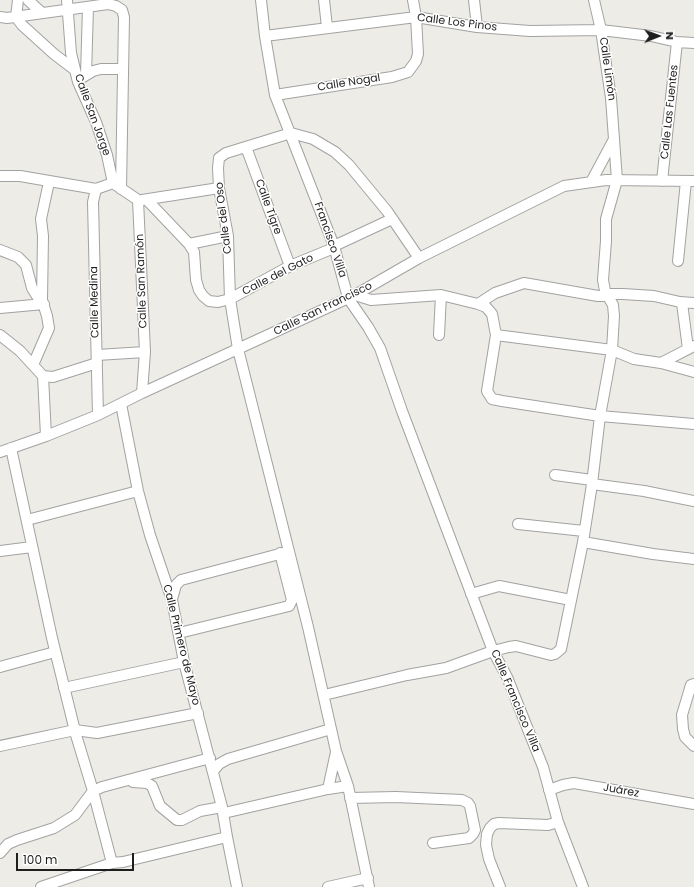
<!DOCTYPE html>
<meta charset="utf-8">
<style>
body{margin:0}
#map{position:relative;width:694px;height:887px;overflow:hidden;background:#eeece6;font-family:Poppins,sans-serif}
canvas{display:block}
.north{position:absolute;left:638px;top:16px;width:40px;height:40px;-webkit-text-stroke:3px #fff;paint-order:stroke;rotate:89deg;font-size:11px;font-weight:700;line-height:16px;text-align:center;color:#1e1e1e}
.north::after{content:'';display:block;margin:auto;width:14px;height:18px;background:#1e1e1e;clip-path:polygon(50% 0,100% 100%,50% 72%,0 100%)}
.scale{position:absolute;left:16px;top:853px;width:118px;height:18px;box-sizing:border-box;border:2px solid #1e1e1e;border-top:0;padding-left:5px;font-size:12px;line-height:14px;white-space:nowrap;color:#1e1e1e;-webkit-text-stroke:3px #fff;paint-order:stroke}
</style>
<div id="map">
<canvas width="694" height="887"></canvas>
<div class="north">N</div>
<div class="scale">100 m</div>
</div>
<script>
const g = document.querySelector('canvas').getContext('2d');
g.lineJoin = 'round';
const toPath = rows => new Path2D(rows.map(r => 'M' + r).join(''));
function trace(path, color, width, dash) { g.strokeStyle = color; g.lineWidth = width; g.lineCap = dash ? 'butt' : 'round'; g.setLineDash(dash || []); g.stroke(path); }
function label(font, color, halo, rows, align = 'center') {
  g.font = font + ' Poppins,sans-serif'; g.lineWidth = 3; g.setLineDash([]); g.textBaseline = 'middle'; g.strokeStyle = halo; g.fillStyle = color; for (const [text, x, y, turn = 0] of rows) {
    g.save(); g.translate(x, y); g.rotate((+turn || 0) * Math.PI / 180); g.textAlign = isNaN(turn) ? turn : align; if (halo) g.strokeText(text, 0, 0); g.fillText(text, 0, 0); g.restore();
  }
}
const minor = toPath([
 [18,0,16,17,22,25,54,54,75,70],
 [28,0,42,13],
 [67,0,71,53,78,82,96,122,107,155,113,183],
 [261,0,265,36,275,95,334,246,348,298,368,327,380,348,402,411,493,651,507,677,543,767,558,822,583,887],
 [324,0,327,27],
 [474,0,477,27],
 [0,17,7,18,108,4,116,6,122,10,124,17,121,189],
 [265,36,416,17,477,27,530,31,601,30,651,36,677,42,694,43],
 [86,75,88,7],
 [83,77,93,71,101,69,123,69],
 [275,95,392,77,408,72,416,61,418,54,416,17,413,0],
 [246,147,290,266],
 [0,176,20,176,96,189,113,183],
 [662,181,677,42],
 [591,182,614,139],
 [113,183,138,200,145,352,142,393],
 [96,189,93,202,98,415],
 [142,200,219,188],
 [147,200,189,244,228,236],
 [189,244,194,252,196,280,199,290,203,296,209,301,218,302,230,299,290,266,329,250,334,246,392,219],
 [0,250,18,257,26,265,32,288,37,296,42,300],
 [678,261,686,181],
 [355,295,371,300,441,295,478,304,486,307,492,314,496,335,612,350,634,359,661,363,694,372],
 [682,303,688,349],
 [478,304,495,293,524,283,598,296,603,296,607,294,623,294,654,296,680,302,694,303],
 [0,308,44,304],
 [0,335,20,351,43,376,53,377,97,363],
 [439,335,441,295],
 [496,335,487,391,492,399,502,401,600,416,694,424],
 [97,355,145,352],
 [661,363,694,346],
 [33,365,49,328,47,316,42,300,43,236,41,219,49,182],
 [43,376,46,436],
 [121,404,138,491,150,535,172,600,184,662,222,807,227,837,237,887],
 [11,448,52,638,76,735,93,791,112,863],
 [0,452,46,436,98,415,142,393,355,295,419,258,564,186,606,180,694,181],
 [555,475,592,480],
 [592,484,644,491,694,501],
 [27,520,138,491],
 [518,524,584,531],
 [583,542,653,554,694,559],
 [0,551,32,547],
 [471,594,499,586,571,600],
 [172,599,176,585,181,580,287,552],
 [179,633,289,606,292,600,280,553],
 [0,667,55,652],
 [694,684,691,685,682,715,683,729,685,737,694,746],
 [64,688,184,662],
 [324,695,407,675,446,668,493,651,509,647,516,646,551,655,555,654,561,649,583,542,592,484,600,416,612,350,614,316,613,305,605,291,603,280,606,241,606,219,617,180,611,98,601,30,594,0],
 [0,746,75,730,97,733,198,713],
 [213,771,219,764,228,759,331,729],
 [133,782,147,783,152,786,160,806,177,820,182,820,200,811,222,807],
 [328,789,336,752],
 [549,790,563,785,574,783,694,804],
 [350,798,396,797,462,800,468,803,470,806,475,830,473,834,469,838,433,843],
 [224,813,328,789,348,786],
 [0,853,8,844,17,840,54,828,75,815,93,791,102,787,210,758],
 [41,887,112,863,123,862,227,837],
 [328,887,368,878],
 [369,887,348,786,336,751,308,627,238,349,230,299,228,236,219,188,218,168,219,158,226,153,291,133,313,139,335,152,349,165,387,211,419,258],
 [500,887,489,859,486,845,487,834,490,828,494,824,499,823,548,825,558,822]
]);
trace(minor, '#a2a2a2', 12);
trace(minor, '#fff', 10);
label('11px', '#1e1e1e', '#fff', [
 ["Calle Los Pinos",457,23,7],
 ["Calle Limón",607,69,82],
 ["Calle Nogal",349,83,-9],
 ["Calle Las Fuentes",670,112,-84],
 ["Calle San Jorge",92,115,70],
 ["Calle Tigre",268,207,70],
 ["Calle del Oso",224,218,-97],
 ["Francisco Villa",330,240,71],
 ["Calle del Gato",278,275,-27],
 ["Calle San Ramón",142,281,-92],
 ["Calle Medina",95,302,-91],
 ["Calle San Francisco",323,309,-26],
 ["Calle Primero de Mayo",181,645,76],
 ["Calle Francisco Villa",515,701,67],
 ["Juárez",621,791,10]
]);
</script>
